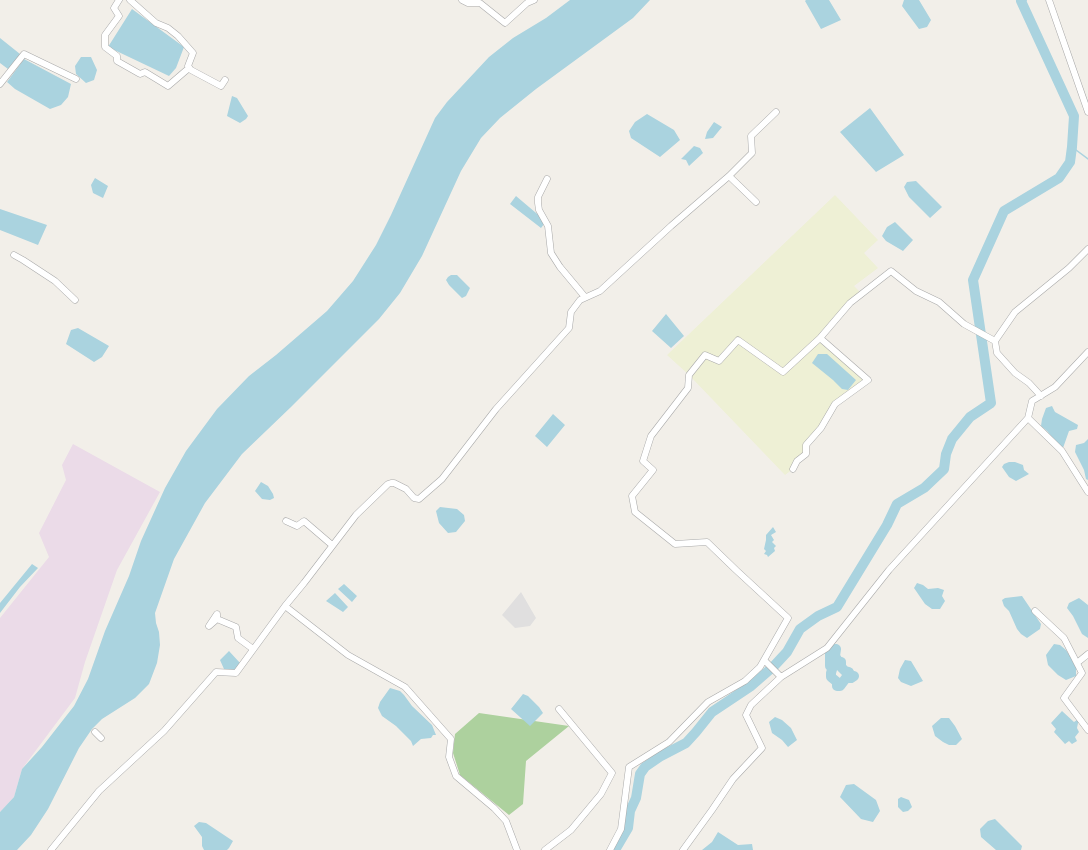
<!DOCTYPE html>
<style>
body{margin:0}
canvas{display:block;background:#f2efe9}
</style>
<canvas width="1088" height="850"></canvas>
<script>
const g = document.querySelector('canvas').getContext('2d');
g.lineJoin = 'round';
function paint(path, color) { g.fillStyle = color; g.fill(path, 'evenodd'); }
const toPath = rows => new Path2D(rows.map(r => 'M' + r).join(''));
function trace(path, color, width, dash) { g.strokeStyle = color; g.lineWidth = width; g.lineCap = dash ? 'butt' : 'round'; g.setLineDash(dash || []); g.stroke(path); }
paint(toPath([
 [521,592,536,618,530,626,515,628,502,615]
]), '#e0dfdf');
paint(toPath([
 [73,444,160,492,117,570,85,662,75,698,22,769,14,797,0,812,0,618,49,557,39,533,66,480,62,465]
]), '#ebdbe8');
paint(toPath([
 [835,195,878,240,864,253,878,268,854,286,862,294,820,338,868,380,835,404,806,445,806,454,793,469,785,475,689,375,667,355]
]), '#eef0d5');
paint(toPath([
 [479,713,569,726,526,761,523,804,509,815,460,775,453,753,455,734]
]), '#add19e');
paint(toPath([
 [570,0,650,0,633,18,536,89,500,118,481,138,461,171,422,256,400,293,379,319,291,407,242,454,205,503,174,559,155,613,156,623,159,632,160,645,157,663,149,684,135,698,102,719,92,729,79,748,48,809,31,835,17,850,0,850,0,812,14,797,22,769,42,747,74,706,88,679,105,631,129,576,141,541,165,488,186,451,217,409,249,376,276,355,327,311,353,281,376,245,391,215,435,118,447,102,489,57,513,38,546,18],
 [806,0,829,0,841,20,821,29,805,1],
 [904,0,919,0,931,20,927,27,919,29,902,6],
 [132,9,184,47,176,68,169,76,108,47],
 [0,38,20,54,10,68,8,69,0,63],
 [81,57,91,57,97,70,94,80,86,83,76,74,75,66],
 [24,59,71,84,68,97,61,105,50,109,15,89,7,82],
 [232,96,237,98,248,116,246,119,240,123,227,116],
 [870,108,904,155,876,172,840,132],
 [647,114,674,130,680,140,660,157,631,138,629,131,635,122],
 [714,122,722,127,713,138,705,139,707,132],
 [694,146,700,148,703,153,689,166,686,160,681,159],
 [95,178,108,186,103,198,93,193,91,185],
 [916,181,942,207,930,218,909,197,904,187,907,182],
 [516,196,542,218,544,224,541,228,510,204],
 [0,209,47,225,38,245,0,230],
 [895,222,913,240,903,251,886,241,882,236,887,227],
 [451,275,457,275,470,288,466,296,462,298,449,285,446,280,448,277],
 [666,314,684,336,671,348,652,331],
 [78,328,109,346,102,357,94,362,66,344,71,330],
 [818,354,827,354,856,380,848,390,842,389,833,380,812,363],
 [1052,406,1055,412,1078,425,1077,429,1069,431,1063,448,1056,442,1047,431,1041,426,1042,419,1046,408],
 [553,414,565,425,547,447,535,436],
 [1088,439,1088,480,1086,479,1084,470,1075,452,1076,445,1084,443],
 [1009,462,1015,462,1023,465,1024,470,1029,474,1016,481,1009,477,1002,467,1004,464],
 [261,482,268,486,273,494,274,498,270,500,262,499,255,491],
 [440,507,457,509,464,515,465,521,456,532,448,533,439,523,436,511],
 [773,527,776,532,771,535,774,540,772,542,776,546,774,548,775,551,768,557,767,555,764,554,766,551,764,549,766,540,766,535],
 [32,564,38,568,20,587,0,613,0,603],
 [917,583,923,585,928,589,938,588,944,590,942,596,945,601,940,609,932,609,925,604,914,588],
 [344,584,357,596,352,602,338,589],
 [335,593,348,607,343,612,326,601],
 [1022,596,1041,624,1040,629,1027,638,1021,634,1017,629,1009,611,1004,606,1002,600,1005,598],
 [1079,598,1088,605,1088,638,1082,634,1073,616,1067,608,1069,603],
 [1054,644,1060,645,1066,650,1072,659,1076,666,1076,676,1066,680,1058,675,1048,665,1046,655],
 [229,651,240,663,235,670,224,669,220,660],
 [905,660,911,661,923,681,911,686,901,682,898,678,900,669],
 [390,688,400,691,404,695,412,706,432,725,436,735,433,735,431,738,421,739,413,746,411,741,396,726,382,716,378,708,380,702],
 [523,694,528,696,539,707,543,713,530,726,511,709],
 [1062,711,1074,722,1077,720,1080,723,1078,723,1077,728,1079,732,1075,737,1077,741,1072,744,1069,741,1065,744,1054,732,1056,729,1051,723],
 [775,717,782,720,791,728,797,740,788,747,782,740,772,733,769,722],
 [941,718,949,718,955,726,962,739,956,745,949,745,943,742,935,736,932,726],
 [854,784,876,800,880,811,873,822,861,819,840,797,846,785],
 [901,797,909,800,912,807,908,811,903,812,898,807,898,799],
 [995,819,1022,846,1021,850,996,850,981,837,980,829,988,821],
 [199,822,206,823,233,841,229,848,227,850,204,850,202,846,202,837,194,826],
 [718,832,738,845,752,844,753,850,702,850,712,842]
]), '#aad3df');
trace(toPath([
 [1072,147,1088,159]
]), '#aad3df', 1.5);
trace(toPath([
 [836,649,835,656,838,661,841,662,841,667,845,671,849,672,850,675,854,676,851,678,846,678,840,686,837,686,837,682,831,677,831,673,833,666,830,666,830,650,836,649],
 [615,850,628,828,630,811,636,798,640,774,645,767,661,756,686,743,696,732,712,712,751,686,774,666,787,652,800,629,818,616,837,607,887,525,897,504,924,488,944,469,946,454,952,439,970,417,991,403,973,280,1004,211,1059,178,1070,162,1072,147,1074,116,1021,1,1022,0]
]), '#aad3df', 10);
const minor = toPath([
 [119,0,114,8,119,16,105,35,105,47,117,56,117,61,140,74,145,72,168,86,189,68],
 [130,0,156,23,168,28,178,36,193,53,188,66,191,70,221,86,225,80],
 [462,0,468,3,480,3,505,23,527,3,534,0],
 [1049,0,1088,112],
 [0,84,24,54,76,79],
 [729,176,756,202],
 [547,179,538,197,538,203,539,210,548,226,551,253,560,267,585,297],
 [14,255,23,260,55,281,75,300],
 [995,341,1015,312,1069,268,1088,249],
 [1028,418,1062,451,1088,492],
 [793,469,797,461,806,454,806,445,821,428,835,404,868,380,820,338],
 [286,521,297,526,304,521,332,545],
 [285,606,348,655,405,687,451,739,449,757,456,776,494,808,506,821,517,850],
 [1035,611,1064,638,1082,673,1064,698,1088,730],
 [217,619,217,614,209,626,217,619,236,627,238,638,253,649],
 [764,660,781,677],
 [1077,663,1088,654],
 [95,732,101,738],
 [51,850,99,791,164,731,216,672,236,673,285,606,304,583,356,515,388,484,391,483,394,483,406,489,414,498,419,499,442,479,496,409,569,328,571,312,580,300,600,291,671,226,729,176,752,153,751,136,776,112],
 [545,850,571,830,601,794,612,773,559,709],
 [610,850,621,829,629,767,669,742,708,702,745,681,760,667,788,618,736,570,707,542,675,544,635,512,632,496,653,470,643,461,651,436,688,388,689,375,705,355,719,361,738,340,783,372,820,338,850,303,891,271,916,291,939,302,964,324,995,341,997,353,1015,373,1029,383,1041,396],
 [683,850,712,810,733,779,762,748,746,715,751,705,781,677,827,648,889,570,1028,418,1032,401,1055,387,1088,352]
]);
trace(minor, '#a9a9a9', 7);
trace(minor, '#fff', 6);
</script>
